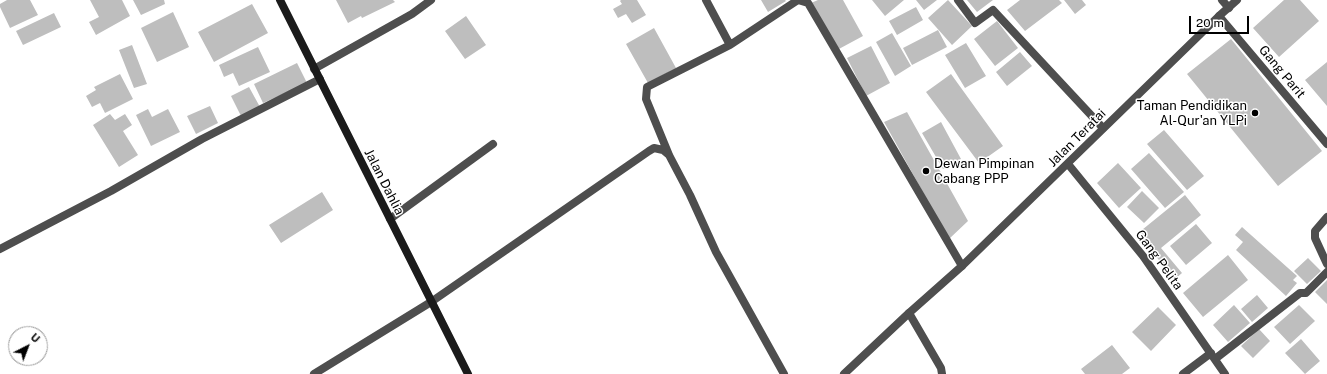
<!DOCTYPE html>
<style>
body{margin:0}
#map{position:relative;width:1327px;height:374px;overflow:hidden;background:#fff;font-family:"Public Sans",sans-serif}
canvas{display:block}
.north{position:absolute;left:8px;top:326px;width:40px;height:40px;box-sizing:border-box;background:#fff;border:1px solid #999;border-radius:50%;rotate:42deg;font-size:11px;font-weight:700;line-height:16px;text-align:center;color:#000}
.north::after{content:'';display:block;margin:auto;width:14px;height:18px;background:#000;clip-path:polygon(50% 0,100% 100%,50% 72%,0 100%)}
.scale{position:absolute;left:1189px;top:16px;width:60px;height:18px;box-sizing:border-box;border:2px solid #000;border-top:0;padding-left:5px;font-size:12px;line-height:14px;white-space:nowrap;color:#000;-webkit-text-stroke:3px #fff;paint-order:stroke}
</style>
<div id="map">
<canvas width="1327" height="374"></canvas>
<div class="north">U</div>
<div class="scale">20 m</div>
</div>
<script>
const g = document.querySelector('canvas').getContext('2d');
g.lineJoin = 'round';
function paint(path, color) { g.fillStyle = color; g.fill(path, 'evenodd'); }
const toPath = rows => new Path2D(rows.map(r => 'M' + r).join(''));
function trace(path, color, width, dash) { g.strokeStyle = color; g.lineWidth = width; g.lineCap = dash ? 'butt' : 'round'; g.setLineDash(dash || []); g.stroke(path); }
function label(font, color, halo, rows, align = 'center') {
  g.font = font + ' "Public Sans",sans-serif'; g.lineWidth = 3; g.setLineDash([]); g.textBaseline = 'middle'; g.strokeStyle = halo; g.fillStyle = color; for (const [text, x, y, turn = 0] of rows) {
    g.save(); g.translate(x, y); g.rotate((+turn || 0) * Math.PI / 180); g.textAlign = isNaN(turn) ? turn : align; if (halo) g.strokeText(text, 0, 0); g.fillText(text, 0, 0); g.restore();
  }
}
paint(toPath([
 [7,0,30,0,38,15,10,28,0,7,0,4],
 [90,0,122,0,130,16,96,35,89,22,99,17],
 [133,0,164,0,165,4,141,15],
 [336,0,393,0,395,2,362,18,361,16,348,23],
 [621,0,637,0,646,15,632,23,626,14,618,18,613,9,622,4,620,1],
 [761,0,785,0,786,1,768,12],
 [818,0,843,0,863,36,837,50,811,3],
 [872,0,904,0,885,16],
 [916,0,937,0,924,10],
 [948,0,972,26,952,45,928,18],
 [967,0,993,0,977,12],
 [1020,0,1059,0,1062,3,1025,31,1007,10],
 [1064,0,1082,0,1086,5,1075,14],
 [1284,0,1300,0,1319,21,1279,57,1253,28],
 [252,4,268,33,214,62,198,32],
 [916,7,923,20,897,35,889,21],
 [173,12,189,47,157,62,141,28],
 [54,13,61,27,23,45,16,31],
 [466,16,486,45,465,59,445,31],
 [997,21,1018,48,995,66,974,39],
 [654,28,676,68,648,83,626,44],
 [938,30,947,47,912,65,903,48],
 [892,33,911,66,895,76,876,42],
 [1231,39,1322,151,1278,186,1187,74],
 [966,43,986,76,965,88,945,55],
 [132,45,147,84,134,88,119,50],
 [871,46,890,83,866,96,847,58],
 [258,47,270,72,239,86,233,73,224,77,219,65],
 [1020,52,1032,66,1007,86,996,72],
 [1327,62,1327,106,1305,80],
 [297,63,307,83,263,103,254,84],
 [120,74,133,99,105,113,100,103,92,107,86,96,96,90,94,87],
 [951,74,1003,146,979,163,926,92],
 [249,87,260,107,241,116,231,96],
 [210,106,218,123,196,134,187,116],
 [148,109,152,117,168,109,180,132,151,146,136,115],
 [907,112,968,221,949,239,884,122],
 [110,114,115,120,125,114,132,125,123,131,138,155,119,167,93,125],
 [941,122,961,159,943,169,922,133],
 [1164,130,1204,176,1187,190,1147,144],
 [1149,153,1184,192,1165,208,1131,169],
 [1118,163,1141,188,1119,208,1097,183],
 [1142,191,1159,208,1144,223,1127,207],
 [322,192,333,210,281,243,269,225],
 [1185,195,1201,215,1161,248,1182,273,1175,279,1137,234],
 [1196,224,1212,243,1186,265,1170,246],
 [1242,227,1297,276,1293,280,1297,283,1286,296,1236,250,1243,242,1235,235],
 [1228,255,1248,280,1203,317,1183,293],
 [1308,258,1321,271,1307,284,1294,271],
 [1327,280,1327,304,1315,292],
 [1257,295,1268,308,1252,322,1241,309],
 [1234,305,1250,323,1228,342,1213,325],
 [1299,305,1315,321,1290,344,1274,327],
 [1158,307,1176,325,1151,351,1132,332],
 [1259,329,1270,341,1253,358,1241,346],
 [1301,339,1320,361,1305,374,1285,353],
 [1112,345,1130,368,1122,374,1085,374,1081,369]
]), '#bebebe');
trace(toPath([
 [909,313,941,368,942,374]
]), '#4e4e4e', 8);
trace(toPath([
 [706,0,730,45],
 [958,0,975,23,993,10,1103,128],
 [1222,0,1229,8],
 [1219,16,1327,144],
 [314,69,412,14,431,0],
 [1068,164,1143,256,1225,374],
 [1327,217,1315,231,1315,238,1327,264],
 [390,219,493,144],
 [0,249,111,191,202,139,320,79],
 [1215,359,1300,293,1306,293,1327,272],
 [314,374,431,302,649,151,654,148,663,150,669,155],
 [784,374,716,252,690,195,669,155,646,99,647,87,730,45,798,0,808,3,962,266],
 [1183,374,1211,353]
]), '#4e4e4e', 8);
trace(toPath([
 [844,374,909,313,962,266,1219,16,1237,0]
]), '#4e4e4e', 8);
trace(toPath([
 [280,0,468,374]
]), '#1b1b1b', 8);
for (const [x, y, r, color] of [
 [1255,113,4,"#000"],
 [926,171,4,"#000"]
]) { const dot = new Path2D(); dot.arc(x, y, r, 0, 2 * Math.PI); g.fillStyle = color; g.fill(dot); trace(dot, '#fff', 1.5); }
label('13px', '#000', '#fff', [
 ["Gang Parit",1282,72,50],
 ["Jalan Teratai",1077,138,-45],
 ["Jalan Dahlia",384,182,63],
 ["Gang Pelita",1159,260,54]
]);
label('13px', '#000', '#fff', [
 ["Taman Pendidikan",1247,106],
 ["Al-Qur'an YLPi",1247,121],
 ["Dewan Pimpinan",934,164,"left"],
 ["Cabang PPP",934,179,"left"]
], 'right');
</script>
